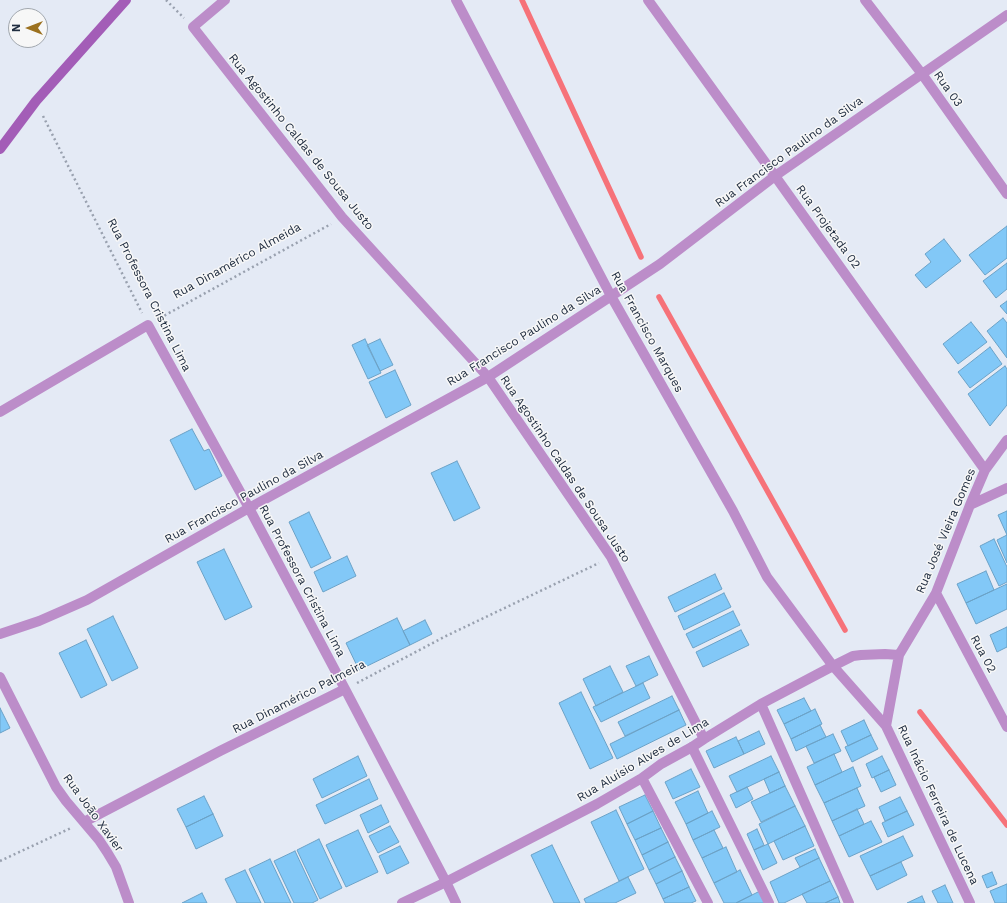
<!DOCTYPE html>
<meta charset="utf-8">
<style>
body{margin:0}
#map{position:relative;width:1007px;height:903px;overflow:hidden;background:#e4eaf5;font-family:"Work Sans",sans-serif}
canvas{display:block}
.north{position:absolute;left:8px;top:8px;width:40px;height:40px;box-sizing:border-box;background:#f7f7f7;border:1px solid #a1a7ae;border-radius:50%;rotate:270deg;font-size:11px;font-weight:700;line-height:16px;text-align:center;color:#212e41}
.north::after{content:'';display:block;margin:auto;width:14px;height:18px;background:#9c711f;clip-path:polygon(50% 0,100% 100%,50% 72%,0 100%)}
</style>
<div id="map">
<canvas width="1007" height="903"></canvas>
<div class="north">N</div>
</div>
<script>
const g = document.querySelector('canvas').getContext('2d');
g.lineJoin = 'round';
const toPath = rows => new Path2D(rows.map(r => 'M' + r).join(''));
function trace(path, color, width, dash) { g.strokeStyle = color; g.lineWidth = width; g.lineCap = dash ? 'butt' : 'round'; g.setLineDash(dash || []); g.stroke(path); }
function paint(path, color) { g.fillStyle = color; g.fill(path, 'evenodd'); }
function label(font, color, halo, rows, align = 'center') {
  g.font = font + ' "Work Sans",sans-serif'; g.lineWidth = 3; g.setLineDash([]); g.textBaseline = 'middle'; g.strokeStyle = halo; g.fillStyle = color; for (const [text, x, y, turn = 0] of rows) {
    g.save(); g.translate(x, y); g.rotate((+turn || 0) * Math.PI / 180); g.textAlign = isNaN(turn) ? turn : align; if (halo) g.strokeText(text, 0, 0); g.fillText(text, 0, 0); g.restore();
  }
}
trace(toPath([
 [522,0,641,257],
 [659,297,845,630],
 [920,712,1007,825]
]), '#f67279', 5.5);
const building = toPath([
 [1007,226,1007,258,985,275,969,255,1007,226],
 [944,239,961,261,926,288,915,275,931,262,925,254,944,239],
 [1007,263,1007,289,996,298,983,281,1007,263],
 [1007,301,1007,314,1000,306,1007,301],
 [1003,318,1007,323,1007,358,987,331,1003,318],
 [971,322,987,342,958,364,943,344,971,322],
 [365,339,381,373,368,379,352,345,365,339],
 [380,339,393,365,380,371,367,345,380,339],
 [990,347,1002,364,970,388,958,372,990,347],
 [1005,366,1007,369,1007,405,990,426,968,394,1005,366],
 [395,370,411,405,386,418,369,382,395,370],
 [192,429,204,451,209,449,222,476,195,490,170,440,192,429],
 [457,461,480,508,454,521,431,473,457,461],
 [1007,511,1007,535,998,515,1007,511],
 [309,512,331,558,311,568,289,522,309,512],
 [1007,535,1007,563,997,540,1007,535],
 [994,539,1007,567,1007,582,999,586,980,546,994,539],
 [224,549,252,607,225,620,197,562,224,549],
 [347,556,356,576,323,592,314,572,347,556],
 [986,571,994,590,966,603,957,584,986,571],
 [715,574,722,589,675,612,668,597,715,574],
 [1007,584,1007,609,976,624,966,603,1007,584],
 [724,593,731,607,684,630,678,616,724,593],
 [733,611,740,625,693,648,686,634,733,611],
 [113,616,138,668,112,681,87,629,113,616],
 [397,618,410,645,359,670,346,643,397,618],
 [425,620,432,634,410,645,403,631,425,620],
 [1007,627,1007,647,997,652,990,635,1007,627],
 [741,630,749,645,703,667,696,652,741,630],
 [86,640,107,685,81,698,59,653,86,640],
 [649,656,658,675,636,686,626,666,649,656],
 [610,666,623,692,596,706,583,679,610,666],
 [643,683,650,698,601,722,593,707,643,683],
 [581,692,613,758,590,769,559,703,581,692],
 [672,696,679,710,625,736,618,722,672,696],
 [804,698,811,711,784,724,777,710,804,698],
 [0,708,10,728,0,733,0,708],
 [815,709,822,724,791,739,784,724,815,709],
 [679,710,686,725,617,759,610,744,679,710],
 [864,720,871,735,848,746,841,731,864,720],
 [820,725,826,737,796,751,791,739,820,725],
 [759,731,765,744,744,754,738,741,759,731],
 [833,734,841,751,814,763,806,746,833,734],
 [871,735,878,749,852,762,845,747,871,735],
 [736,737,744,754,714,768,706,751,736,737],
 [834,754,842,772,815,785,807,767,834,754],
 [358,756,367,776,322,798,313,779,358,756],
 [771,756,779,772,737,792,729,776,771,756],
 [882,756,889,770,872,778,866,764,882,756],
 [853,767,861,786,824,803,815,785,853,767],
 [691,769,700,787,673,799,665,782,691,769],
 [889,770,896,785,881,792,874,777,889,770],
 [779,772,785,786,770,793,764,779,779,772],
 [369,779,378,799,325,824,316,805,369,779],
 [785,786,795,806,761,822,751,802,785,786],
 [747,787,753,799,736,808,730,795,747,787],
 [857,788,865,806,832,821,824,803,857,788],
 [698,791,708,813,686,824,675,802,698,791],
 [645,795,653,811,627,824,619,807,645,795],
 [204,796,213,814,186,827,177,809,204,796],
 [900,797,907,811,885,821,879,807,900,797],
 [381,805,389,822,368,833,360,815,381,805],
 [795,806,805,826,768,844,759,824,795,806],
 [857,809,864,824,839,836,832,821,857,809],
 [616,810,644,869,619,881,591,822,616,810],
 [653,811,661,828,635,840,627,824,653,811],
 [712,811,720,827,693,840,686,824,712,811],
 [907,811,914,825,888,837,882,823,907,811],
 [213,814,223,836,196,849,186,827,213,814],
 [871,821,882,842,849,857,839,836,871,821],
 [390,826,399,842,378,853,369,836,390,826],
 [805,826,814,846,783,860,774,841,805,826],
 [661,828,668,842,642,855,635,840,661,828],
 [757,829,764,845,754,850,747,834,757,829],
 [358,830,378,872,346,887,326,845,358,830],
 [714,830,723,848,702,858,693,840,714,830],
 [903,836,913,856,870,876,860,856,903,836],
 [319,839,342,888,320,899,297,850,319,839],
 [668,842,675,857,649,870,642,855,668,842],
 [768,844,777,863,763,870,754,850,768,844],
 [552,845,580,903,554,903,531,855,552,845],
 [400,846,409,863,387,874,379,856,400,846],
 [726,847,737,872,714,883,702,858,726,847],
 [815,849,819,858,800,867,795,858,815,849],
 [295,851,318,900,312,903,294,903,274,861,295,851],
 [675,857,682,871,656,884,649,870,675,857],
 [819,858,830,881,784,903,779,903,770,882,819,858],
 [270,859,291,903,265,903,249,869,270,859],
 [901,862,907,875,877,890,870,876,901,862],
 [245,870,261,903,237,903,225,879,245,870],
 [740,870,752,895,736,903,724,903,714,883,740,870],
 [682,871,689,887,663,899,656,884,682,871],
 [992,872,997,884,987,888,982,876,992,872],
 [628,877,636,893,615,903,586,903,584,899,628,877],
 [830,881,838,897,825,903,807,903,802,894,830,881],
 [1007,884,1007,903,995,903,990,891,1007,884],
 [945,885,953,903,938,903,932,891,945,885],
 [689,887,696,901,691,903,665,903,663,899,689,887],
 [762,890,767,903,736,903,762,890],
 [202,893,207,903,182,903,202,893],
 [922,896,925,903,907,903,922,896],
 [838,897,840,903,825,903,838,897]
]);
paint(building, '#82c8f7');
trace(building, '#6ba2c7', 1);
trace(toPath([
 [166,0,184,18],
 [43,116,142,313],
 [160,318,331,224],
 [357,683,446,636,599,563],
 [0,861,71,828]
]), '#99a1af', 2.5, [2, 3]);
trace(toPath([
 [692,747,769,903]
]), '#bc8dc9', 10);
trace(toPath([
 [225,0,193,27,342,217,488,377,611,557,704,739],
 [456,0,611,296,733,511,767,577,833,666,886,726,970,903],
 [648,0,775,176,985,470],
 [865,0,922,74,1007,194],
 [0,412,148,325,249,508,345,689,446,882,456,903],
 [970,505,1007,488],
 [936,593,1007,727],
 [0,634,39,621,87,600,249,508,488,377,660,264,775,176,1007,15],
 [0,677,56,787,66,801,99,840,107,852,116,867,129,903],
 [761,704,849,903],
 [886,726,899,655,936,593,970,505,985,470,1007,440],
 [642,778,708,903],
 [84,822,220,751,345,689],
 [402,903,446,882,597,804,642,778,661,764,692,747,704,739,761,704,833,666,853,656,861,655,885,654,899,655]
]), '#bc8dc9', 10);
trace(toPath([
 [0,149,36,101,126,0]
]), '#a35db7', 10);
label('12px', '#212e41', '#f7f7f7', [
 ["Rua 03",948,89,55],
 ["Rua Agostinho Caldas de Sousa Justo",301,142,51],
 ["Rua Francisco Paulino da Silva",789,152,-36],
 ["Rua Projetada 02",828,227,54],
 ["Rua Dinamérico Almeida",237,261,-29],
 ["Rua Professora Cristina Lima",149,295,63],
 ["Rua Francisco Marques",647,332,61],
 ["Rua Francisco Paulino da Silva",524,336,-32],
 ["Rua Agostinho Caldas de Sousa Justo",565,469,56],
 ["Rua Francisco Paulino da Silva",244,497,-29],
 ["Rua José Vieira Gomes",946,531,-67],
 ["Rua Professora Cristina Lima",302,581,62],
 ["Rua 02",983,654,62],
 ["Rua Dinamérico Palmeira",299,697,-27],
 ["Rua Aluísio Alves de Lima",643,760,-31],
 ["Rua Inácio Ferreira de Lucena",938,805,65],
 ["Rua João Xavier",93,813,54]
]);
</script>
